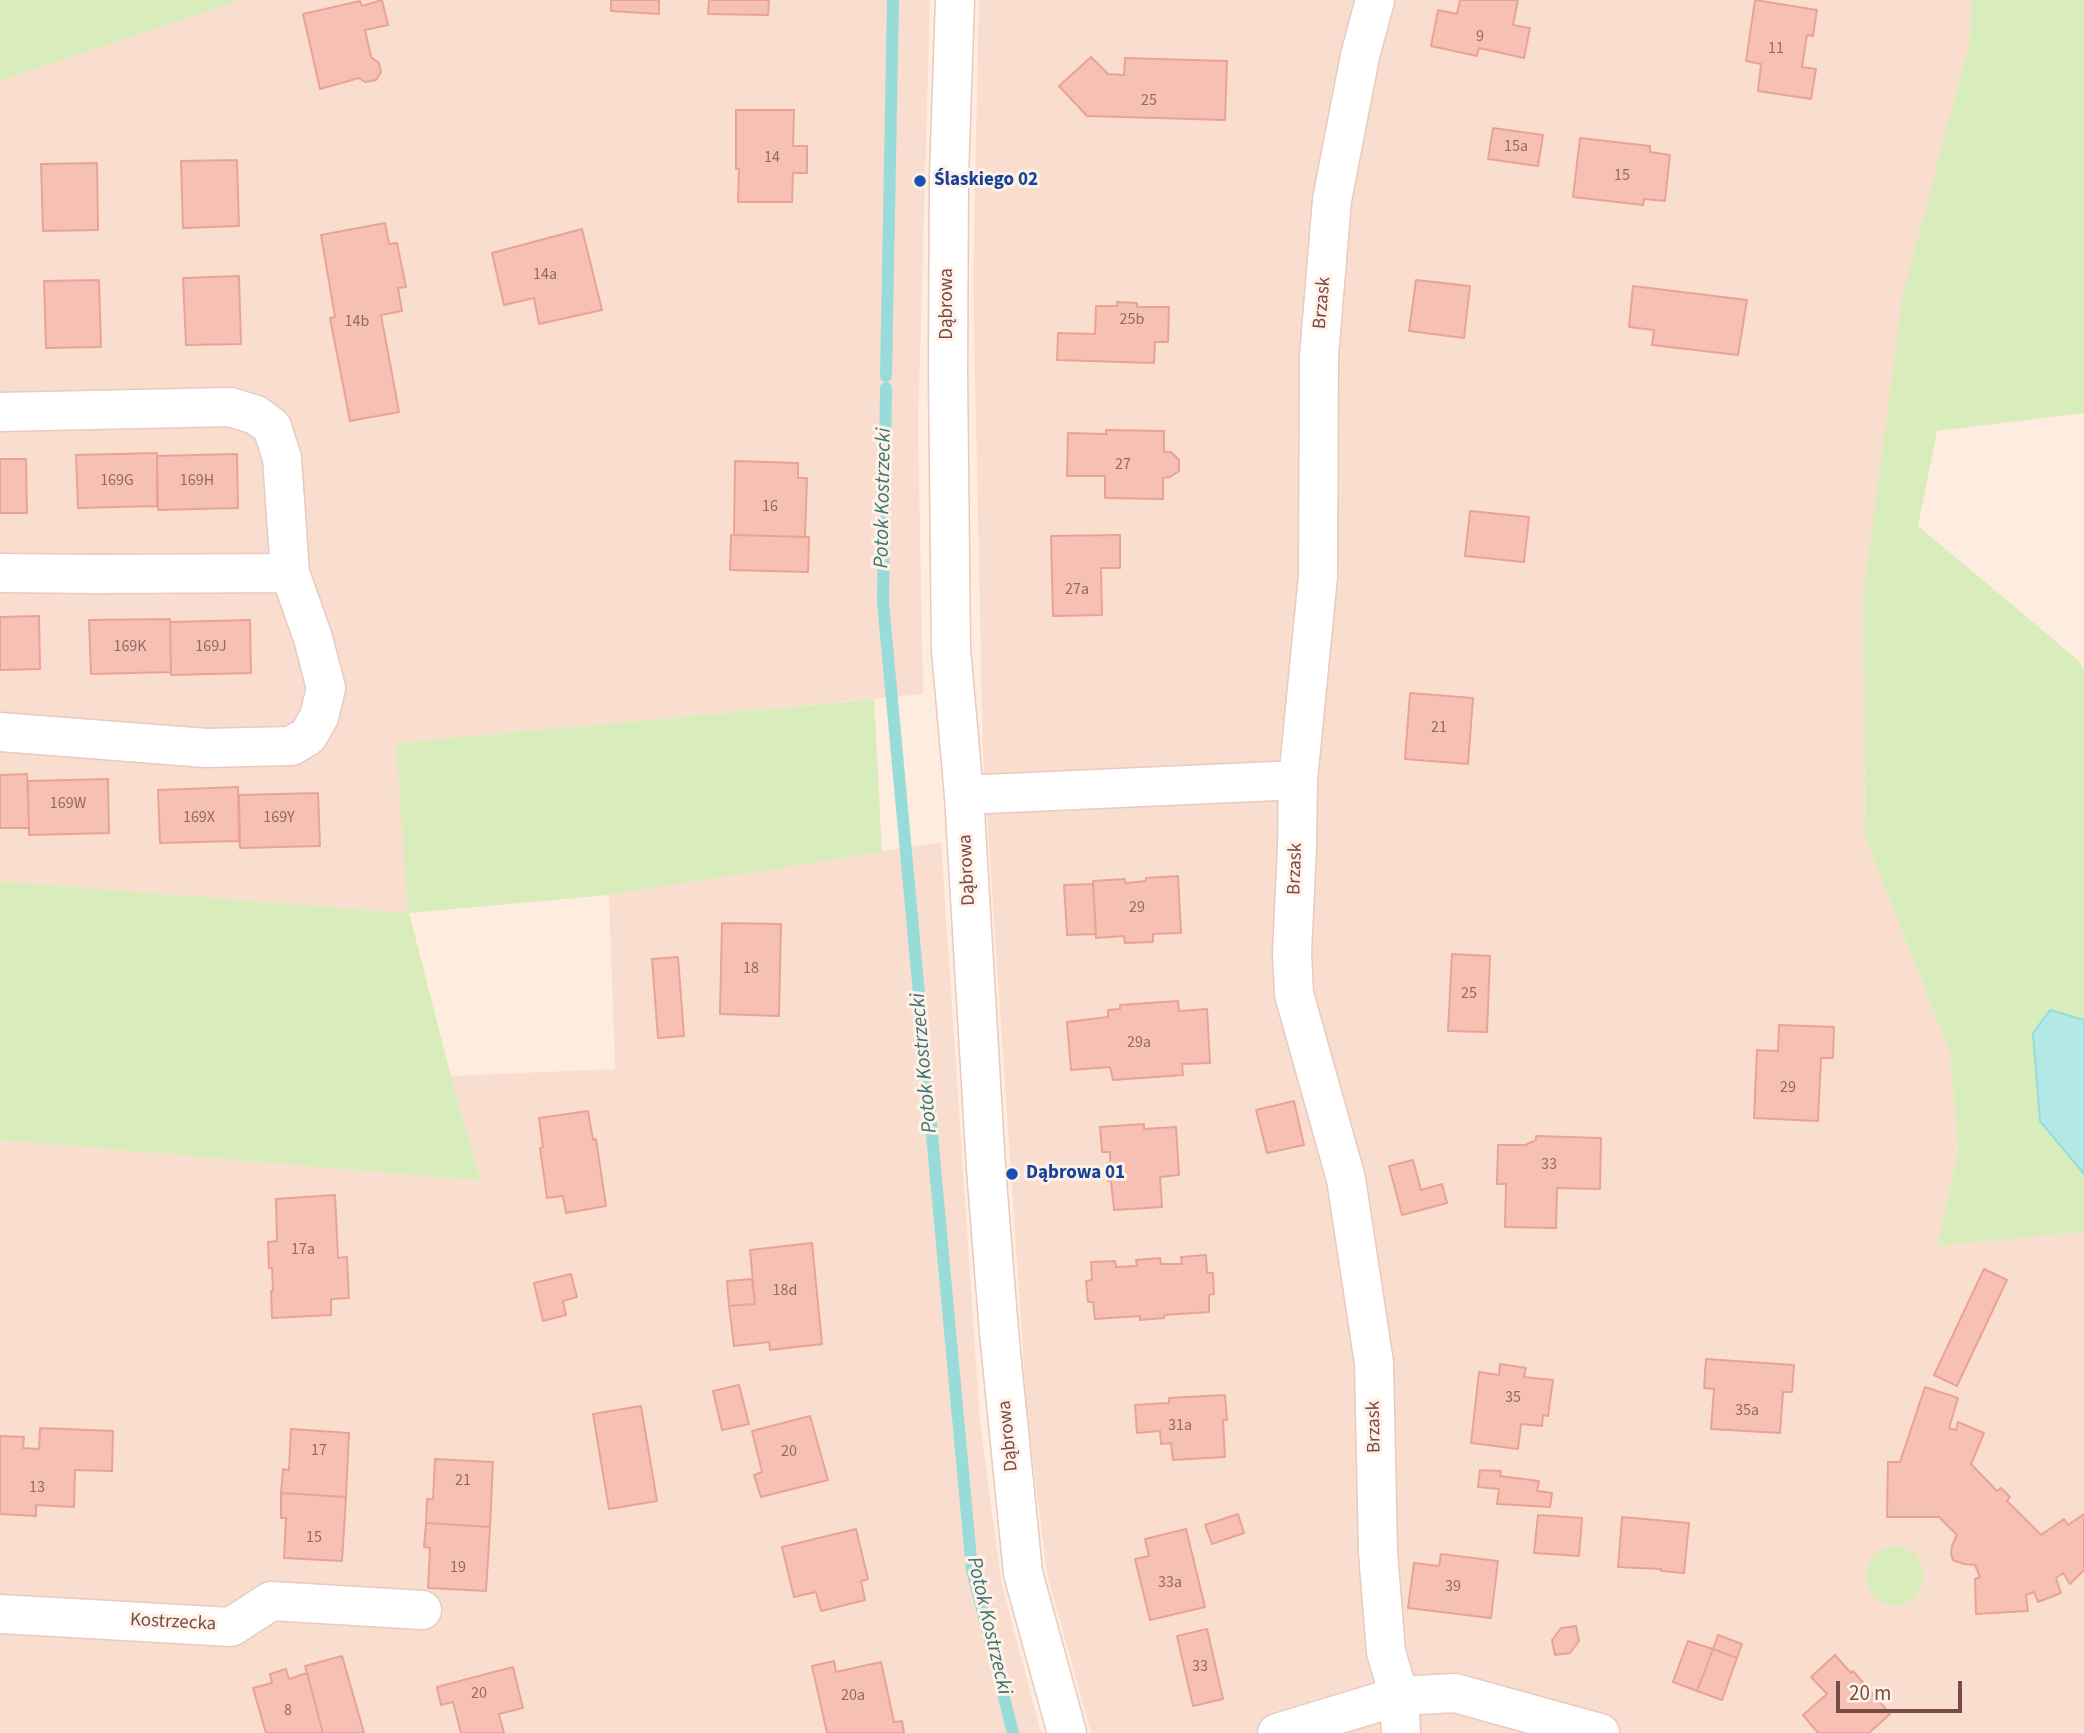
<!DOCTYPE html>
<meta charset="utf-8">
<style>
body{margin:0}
#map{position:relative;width:2084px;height:1733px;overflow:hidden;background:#feecde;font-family:"Source Sans 3",sans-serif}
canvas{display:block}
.scale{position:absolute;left:1836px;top:1681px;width:126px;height:32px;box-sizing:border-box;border:4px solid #764c44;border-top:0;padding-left:9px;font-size:21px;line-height:24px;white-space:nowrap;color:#764c44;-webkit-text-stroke:5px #fff1e7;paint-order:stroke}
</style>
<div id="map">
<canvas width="2084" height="1733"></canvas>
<div class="scale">20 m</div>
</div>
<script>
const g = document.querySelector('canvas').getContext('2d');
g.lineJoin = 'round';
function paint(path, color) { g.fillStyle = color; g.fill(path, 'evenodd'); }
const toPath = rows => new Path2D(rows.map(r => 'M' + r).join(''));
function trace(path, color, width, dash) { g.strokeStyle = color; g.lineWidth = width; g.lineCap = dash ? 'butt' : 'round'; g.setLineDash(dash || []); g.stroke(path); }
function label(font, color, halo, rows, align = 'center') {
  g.font = font + ' "Source Sans 3",sans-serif'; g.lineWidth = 6; g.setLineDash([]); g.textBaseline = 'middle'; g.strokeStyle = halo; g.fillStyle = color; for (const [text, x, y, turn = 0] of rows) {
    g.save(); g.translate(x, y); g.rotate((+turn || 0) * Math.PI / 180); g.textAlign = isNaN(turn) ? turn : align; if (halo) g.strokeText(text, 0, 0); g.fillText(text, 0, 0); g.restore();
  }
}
paint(toPath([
 [233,0,930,0,918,426,923,694,397,743,409,913,0,881,0,81,233,3],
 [979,0,1971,0,1970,40,1863,598,1865,837,1950,1053,1958,1150,1937,1246,2084,1232,2084,1733,1091,1733,1047,1574,1027,1412,983,755,973,278],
 [941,842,980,1423,1001,1581,1041,1733,0,1733,0,1140,481,1181,451,1076,615,1069,609,895]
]), '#f9decf');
paint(toPath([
 [0,0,233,0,233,3,0,81],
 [1971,0,2084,0,2084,413,1937,431,1918,526,2078,660,2084,670,2084,1232,1937,1246,1958,1150,1950,1053,1865,837,1863,598,1902,298,1970,40],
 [874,699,882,852,609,895,409,913,451,1076,481,1181,0,1140,0,881,408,913,396,743],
 '1866 1576a29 29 0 1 1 58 0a29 29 0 1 1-58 0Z'
]), '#d9edbc');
const water = toPath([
 [2050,1010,2084,1020,2084,1174,2040,1121,2033,1033,2050,1010]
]);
paint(water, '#b2e9e6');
trace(water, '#97dcd9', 2);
trace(toPath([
 [886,376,893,0],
 [886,388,883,602,972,1570,1013,1733]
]), '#97dcd9', 12);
const building = toPath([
 [382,0,388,25,365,30,371,57,379,63,381,72,376,80,365,82,359,78,320,89,303,14,360,1,362,6,382,0],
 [611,0,659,0,659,14,611,11,611,0],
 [709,0,769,0,768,15,708,14,709,0],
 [1460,0,1518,0,1513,25,1530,28,1524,58,1479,48,1477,56,1431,46,1438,10,1457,14,1460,0],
 [1755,0,1817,10,1813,36,1807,35,1802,67,1816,69,1811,99,1758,91,1761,64,1746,61,1755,0],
 [1091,57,1108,74,1124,75,1125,58,1227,61,1225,120,1087,116,1059,86,1091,57],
 [736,110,794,110,793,146,807,146,807,173,793,173,792,202,738,202,739,169,736,169,736,110],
 [1493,128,1543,135,1538,166,1488,159,1493,128],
 [1580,138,1650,146,1650,152,1670,155,1665,201,1644,199,1643,205,1573,197,1580,138],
 [237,160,239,226,183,228,181,161,237,160],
 [97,163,98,230,43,231,41,164,97,163],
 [385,223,389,244,397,243,406,287,398,288,402,311,381,315,399,412,350,421,330,318,335,317,321,235,385,223],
 [582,229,602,310,539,324,534,298,504,305,492,253,582,229],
 [239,276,241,344,186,345,183,278,239,276],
 [99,280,101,347,46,348,44,281,99,280],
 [1416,280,1470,286,1464,338,1409,331,1416,280],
 [1633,286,1747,300,1738,355,1652,345,1654,330,1629,327,1633,286],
 [1117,302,1137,303,1137,307,1169,307,1168,342,1155,342,1154,363,1057,360,1058,333,1095,334,1096,306,1117,306,1117,302],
 [1106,430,1164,431,1164,452,1171,452,1179,460,1179,471,1170,477,1163,478,1163,499,1105,498,1105,476,1067,476,1068,433,1106,434,1106,430],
 [157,453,157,506,78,508,76,455,157,453],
 [237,454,238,508,158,510,157,456,237,454],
 [0,459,26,459,27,513,0,513,0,459],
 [735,461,798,463,798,478,807,478,805,537,734,535,735,461],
 [1470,511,1529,517,1524,562,1465,556,1470,511],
 [731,535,809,537,808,572,730,570,731,535],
 [1120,535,1120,568,1101,568,1102,615,1053,616,1051,536,1120,535],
 [39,616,40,669,0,670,0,617,39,616],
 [170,619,171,672,91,674,89,620,170,619],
 [250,620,251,673,171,675,170,622,250,620],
 [1410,693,1473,698,1468,764,1405,759,1410,693],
 [27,774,29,828,0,828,0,775,27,774],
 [108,779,109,833,29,835,28,781,108,779],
 [238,787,239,841,160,843,158,790,238,787],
 [318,793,320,846,240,848,239,795,318,793],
 [1178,876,1181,933,1153,934,1153,942,1125,943,1124,936,1096,938,1093,881,1125,879,1125,883,1146,881,1146,878,1178,876],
 [1093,884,1096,934,1067,935,1064,885,1093,884],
 [722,923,781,924,779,1016,720,1014,722,923],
 [1452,954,1490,956,1487,1032,1448,1031,1452,954],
 [678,957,684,1036,658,1038,652,959,678,957],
 [1178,1001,1179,1011,1207,1009,1210,1063,1182,1064,1183,1075,1113,1080,1110,1067,1071,1070,1067,1022,1108,1017,1108,1010,1120,1009,1120,1005,1178,1001],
 [1779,1025,1834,1027,1833,1058,1821,1058,1818,1121,1754,1118,1757,1050,1778,1051,1779,1025],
 [1294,1101,1304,1145,1267,1153,1256,1110,1294,1101],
 [588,1111,593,1140,596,1139,606,1206,566,1213,563,1196,547,1198,540,1148,543,1147,539,1118,588,1111],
 [1144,1124,1144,1129,1176,1127,1179,1175,1160,1177,1162,1207,1114,1210,1111,1181,1108,1181,1107,1163,1110,1163,1110,1152,1102,1152,1100,1127,1144,1124],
 [1536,1136,1601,1138,1600,1189,1557,1188,1556,1228,1505,1227,1506,1184,1497,1184,1498,1145,1525,1145,1536,1140,1536,1136],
 [1413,1160,1421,1190,1442,1184,1447,1203,1402,1215,1389,1166,1413,1160],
 [335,1195,338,1258,347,1257,349,1298,331,1299,331,1315,272,1318,271,1291,273,1291,272,1268,269,1268,268,1242,277,1241,276,1199,335,1195],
 [812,1243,822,1344,770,1350,769,1342,734,1346,729,1306,755,1304,750,1250,812,1243],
 [1206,1255,1207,1273,1213,1273,1214,1294,1209,1295,1209,1312,1164,1315,1164,1318,1140,1320,1140,1316,1095,1319,1093,1302,1088,1302,1086,1281,1092,1280,1091,1262,1115,1261,1116,1267,1137,1266,1136,1260,1160,1258,1161,1264,1182,1264,1181,1257,1206,1255],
 [1984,1269,2007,1280,1957,1386,1934,1375,1984,1269],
 [571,1274,577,1297,563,1301,566,1315,543,1321,534,1283,571,1274],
 [752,1279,755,1304,729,1306,727,1281,752,1279],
 [1706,1359,1794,1365,1792,1392,1783,1392,1780,1433,1711,1429,1714,1389,1704,1388,1706,1359],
 [1500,1364,1526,1368,1524,1377,1553,1380,1548,1416,1543,1415,1542,1426,1521,1424,1518,1449,1471,1443,1479,1372,1499,1375,1500,1364],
 [739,1385,749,1424,722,1430,713,1391,739,1385],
 [1925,1387,1958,1398,1949,1428,1956,1430,1958,1422,1984,1433,1971,1464,1997,1491,2001,1488,2010,1497,2007,1501,2041,1535,2064,1519,2068,1525,2084,1514,2084,1570,2070,1584,2063,1573,2056,1578,2061,1593,2038,1602,2034,1592,2026,1595,2028,1611,1976,1614,1975,1579,1980,1577,1975,1565,1964,1564,1953,1560,1951,1554,1952,1546,1957,1535,1939,1517,1887,1517,1888,1462,1900,1462,1925,1387],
 [1225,1395,1227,1420,1223,1420,1225,1457,1173,1460,1171,1443,1161,1444,1160,1431,1137,1433,1135,1405,1169,1403,1169,1398,1225,1395],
 [641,1406,657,1501,609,1509,593,1414,641,1406],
 [810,1416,828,1480,761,1497,754,1475,762,1472,752,1431,810,1416],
 [40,1428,113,1431,112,1471,75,1470,74,1507,36,1505,36,1516,0,1514,0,1436,24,1437,23,1448,39,1449,40,1428],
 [291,1429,349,1433,346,1497,281,1493,283,1469,289,1470,291,1429],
 [435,1459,493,1462,490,1527,426,1523,427,1499,433,1499,435,1459],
 [1480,1470,1501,1471,1500,1476,1539,1481,1537,1491,1552,1493,1550,1507,1497,1504,1499,1489,1478,1487,1480,1470],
 [281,1493,346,1497,342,1561,284,1558,286,1518,281,1518,281,1493],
 [1238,1514,1244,1533,1212,1544,1205,1525,1238,1514],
 [1538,1515,1582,1518,1579,1556,1534,1553,1538,1515],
 [1622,1517,1689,1523,1684,1573,1661,1571,1661,1569,1618,1567,1622,1517],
 [426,1523,490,1527,486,1591,428,1588,430,1548,424,1547,426,1523],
 [856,1529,868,1579,861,1581,865,1600,821,1611,816,1592,794,1597,782,1547,856,1529],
 [1186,1529,1205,1607,1150,1620,1135,1559,1149,1556,1145,1539,1186,1529],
 [1441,1554,1498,1561,1491,1618,1408,1608,1414,1563,1439,1566,1441,1554],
 [1576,1626,1579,1641,1570,1653,1555,1655,1552,1640,1561,1628,1576,1626],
 [1207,1629,1223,1699,1193,1706,1177,1636,1207,1629],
 [1718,1635,1742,1644,1737,1658,1713,1649,1718,1635],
 [1688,1641,1713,1649,1697,1691,1673,1682,1688,1641],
 [1713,1649,1737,1658,1722,1700,1697,1691,1713,1649],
 [1835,1655,1851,1673,1853,1671,1890,1714,1869,1733,1818,1733,1803,1715,1827,1694,1811,1677,1835,1655],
 [342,1656,364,1733,323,1733,305,1666,342,1656],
 [834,1661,836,1672,881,1662,894,1722,902,1721,904,1733,827,1733,812,1666,834,1661],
 [513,1667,523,1708,499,1714,504,1733,461,1733,453,1702,441,1705,437,1687,513,1667],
 [286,1669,289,1679,307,1673,323,1733,266,1733,253,1688,272,1683,270,1674,286,1669]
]);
paint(building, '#f6c1b4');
trace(building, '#eaa393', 2);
const street = toPath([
 [955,0,949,176,948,372,951,650,964,795,986,1168,999,1332,1023,1573,1067,1733],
 [1375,0,1360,56,1332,200,1319,356,1318,576,1298,780,1297,848,1292,953,1294,994,1346,1179,1374,1363,1378,1552,1386,1652,1399,1696,1401,1733],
 [0,412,230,407,256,415,272,427,282,458,290,573,313,638,326,688,319,717,308,736,291,746,206,748,0,732],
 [0,573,97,574,290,573],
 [964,795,1298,780],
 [0,1614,231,1627,271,1601,422,1610],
 [1277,1733,1399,1696,1455,1693,1600,1733]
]);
trace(street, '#e8cabf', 41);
trace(street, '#fff', 38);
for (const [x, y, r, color] of [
 [920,181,7,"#1a4fb4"],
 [1012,1174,7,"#1a4fb4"]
]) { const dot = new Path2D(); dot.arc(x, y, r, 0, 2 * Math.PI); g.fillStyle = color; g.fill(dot); trace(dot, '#fff1e7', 2.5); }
label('16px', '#966960', null, [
 ["9",1480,37],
 ["11",1776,49],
 ["25",1149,101],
 ["15a",1516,147],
 ["14",772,158],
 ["15",1622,176],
 ["14a",545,275],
 ["25b",1132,320],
 ["14b",357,322],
 ["27",1123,465],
 ["169G",117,481],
 ["169H",197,481],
 ["16",770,507],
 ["27a",1077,590],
 ["169K",130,647],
 ["169J",211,647],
 ["21",1439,728],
 ["169W",68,804],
 ["169X",199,818],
 ["169Y",279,818],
 ["29",1137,908],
 ["18",751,969],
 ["25",1469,994],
 ["29a",1139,1043],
 ["29",1788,1088],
 ["33",1549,1165],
 ["17a",303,1250],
 ["18d",785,1291],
 ["35",1513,1398],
 ["35a",1747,1411],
 ["31a",1180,1426],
 ["17",319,1451],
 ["20",789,1452],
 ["21",463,1481],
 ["13",37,1488],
 ["15",314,1538],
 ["19",458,1568],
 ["33a",1170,1583],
 ["39",1453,1587],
 ["33",1200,1667],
 ["20",479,1694],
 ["20a",853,1696],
 ["8",288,1711]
]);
label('bold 19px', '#164399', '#fff1e7', [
 ["Ślaskiego 02",934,181],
 ["Dąbrowa 01",1026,1174]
], 'left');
label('19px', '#764c44', '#fff1e7', [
 ["Brzask",1323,303,-85],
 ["Dąbrowa",948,304,-90],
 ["Brzask",1296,869,-88],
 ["Dąbrowa",968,870,-93],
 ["Brzask",1375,1427,-91],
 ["Dąbrowa",1009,1436,-96],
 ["Kostrzecka",173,1623,3]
]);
label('italic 21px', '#357674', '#fff1e7', [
 ["Potok Kostrzecki",884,498,-89],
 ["Potok Kostrzecki",925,1063,-95],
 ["Potok Kostrzecki",988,1626,77]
]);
</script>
